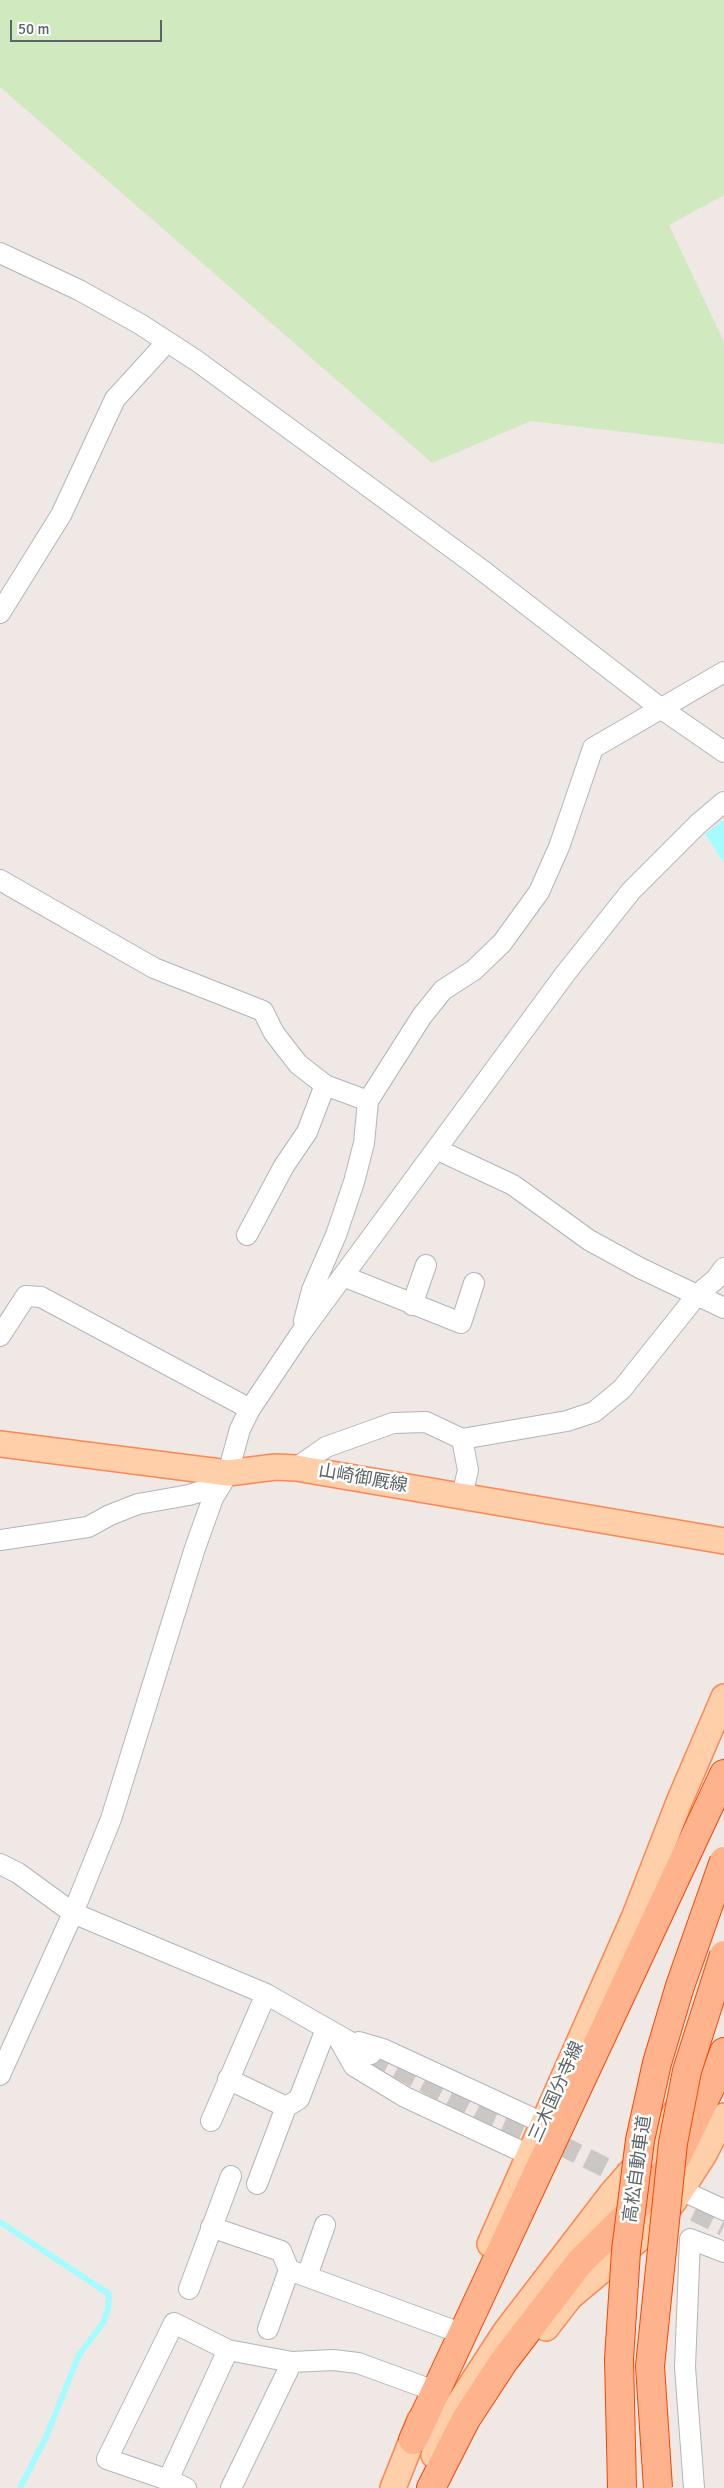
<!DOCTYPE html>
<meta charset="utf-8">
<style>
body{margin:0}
#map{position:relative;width:724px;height:2488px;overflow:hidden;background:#f0e8e4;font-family:Signika,sans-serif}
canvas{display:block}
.scale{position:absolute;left:10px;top:20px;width:152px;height:22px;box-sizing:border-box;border:2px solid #5c6466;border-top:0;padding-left:6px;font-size:15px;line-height:18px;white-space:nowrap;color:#5c6466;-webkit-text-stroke:4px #fff;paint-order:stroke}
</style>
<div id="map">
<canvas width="724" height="2488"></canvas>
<div class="scale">50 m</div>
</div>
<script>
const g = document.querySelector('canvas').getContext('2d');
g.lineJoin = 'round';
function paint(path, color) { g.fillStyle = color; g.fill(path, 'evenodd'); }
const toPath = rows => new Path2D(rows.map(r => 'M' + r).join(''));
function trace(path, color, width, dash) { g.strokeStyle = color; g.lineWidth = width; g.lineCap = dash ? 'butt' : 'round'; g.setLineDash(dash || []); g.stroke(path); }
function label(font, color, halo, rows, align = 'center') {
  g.font = font + ' Signika,"Noto Sans JP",sans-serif'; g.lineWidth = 5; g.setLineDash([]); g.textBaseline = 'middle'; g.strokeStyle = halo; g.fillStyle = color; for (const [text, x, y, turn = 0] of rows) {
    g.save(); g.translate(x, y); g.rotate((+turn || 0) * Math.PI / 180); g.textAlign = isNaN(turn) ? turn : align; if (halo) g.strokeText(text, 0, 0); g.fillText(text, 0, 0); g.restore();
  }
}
paint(toPath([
 [0,0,724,0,724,195,669,225,724,342,724,444,531,421,432,463,0,87]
]), '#d0e9bf');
paint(toPath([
 [724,820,724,863,705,834]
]), '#a5fcff');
trace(toPath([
 [0,2222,109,2294,108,2309,103,2323,79,2355,46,2437,20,2488]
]), '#a5fcff', 6);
trace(toPath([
 [371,2054,483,2113,564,2147,724,2226]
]), '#cbc7c4', 20, [20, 10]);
const minor = toPath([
 [0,253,79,290,140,324,197,361,478,567,659,707,724,752],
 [0,613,61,515,115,399,167,342],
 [0,880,154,968,263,1011,274,1033,298,1064,325,1085,368,1101],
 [436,1149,513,1185,589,1240,640,1268,724,1308],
 [247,1235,284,1166,307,1132,325,1085],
 [343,1276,461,1323,474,1283],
 [412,1305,426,1265],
 [304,1321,312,1290,336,1235,354,1182,364,1143,368,1101,422,1016,443,990,474,970,502,943,539,892,559,847,593,748,724,672],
 [0,1336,26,1296,41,1297,250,1409],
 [462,1439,567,1421,594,1412,622,1389,697,1295,716,1279,724,1268],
 [296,1468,326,1447,393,1423,426,1422,462,1439,468,1470,462,1496],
 [0,1540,88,1527,110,1515,138,1504,189,1495,220,1485],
 [0,1864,18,1873,73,1913,266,1994,371,2054],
 [337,2036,354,2066,405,2097,529,2155],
 [359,2042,383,2049,543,2123],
 [0,2075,73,1913,111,1819,195,1548,213,1498,228,1473,240,1429,250,1409,301,1333,565,974,631,891,698,824,724,802],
 [228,2079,286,2107],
 [211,2121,266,1994],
 [257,2184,286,2107,299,2099,326,2029],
 [681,2190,724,2210],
 [211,2227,281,2251,289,2270,455,2331],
 [307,2276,325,2225],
 [189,2289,231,2176],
 [268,2329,289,2270],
 [168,2480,228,2350],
 [186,2488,168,2480,107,2459,174,2323,228,2350,292,2362,333,2360,358,2363,432,2390],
 [231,2488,292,2362],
 [694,2488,685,2367,690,2239,724,2252]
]);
const major = toPath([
 [0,1444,228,1473,275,1467,296,1468,724,1541],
 [490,2244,634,1918,679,1802,724,1697],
 [546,2328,570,2297,645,2234,674,2201,703,2156,724,2116],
 [434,2455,454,2411,506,2331,612,2193,664,2134,676,2111],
 [393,2488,420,2420]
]);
const highway = toPath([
 [413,2440,724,1774],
 [431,2488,466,2419,504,2361,580,2262,648,2195,675,2160,713,2082,724,2052]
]);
trace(minor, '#b0b6b8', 22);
trace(major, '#fb8752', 28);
trace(highway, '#f44500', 30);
trace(minor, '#fff', 20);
trace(major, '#ffcfaa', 25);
trace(highway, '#ffb38c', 28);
const highwayBridge = toPath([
 [622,2488,619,2359,626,2251,640,2140,657,2063,680,1986,724,1861],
 [658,2488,650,2366,673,2143,687,2071,724,1955]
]);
trace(highwayBridge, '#f44500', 30, []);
trace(highwayBridge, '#ffb38c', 28);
label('18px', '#5c6466', '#fff', [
 ["山崎御厩線",363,1479,10],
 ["三木国分寺線",557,2092,-66],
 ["高松自動車道",638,2169,-82]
]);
</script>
